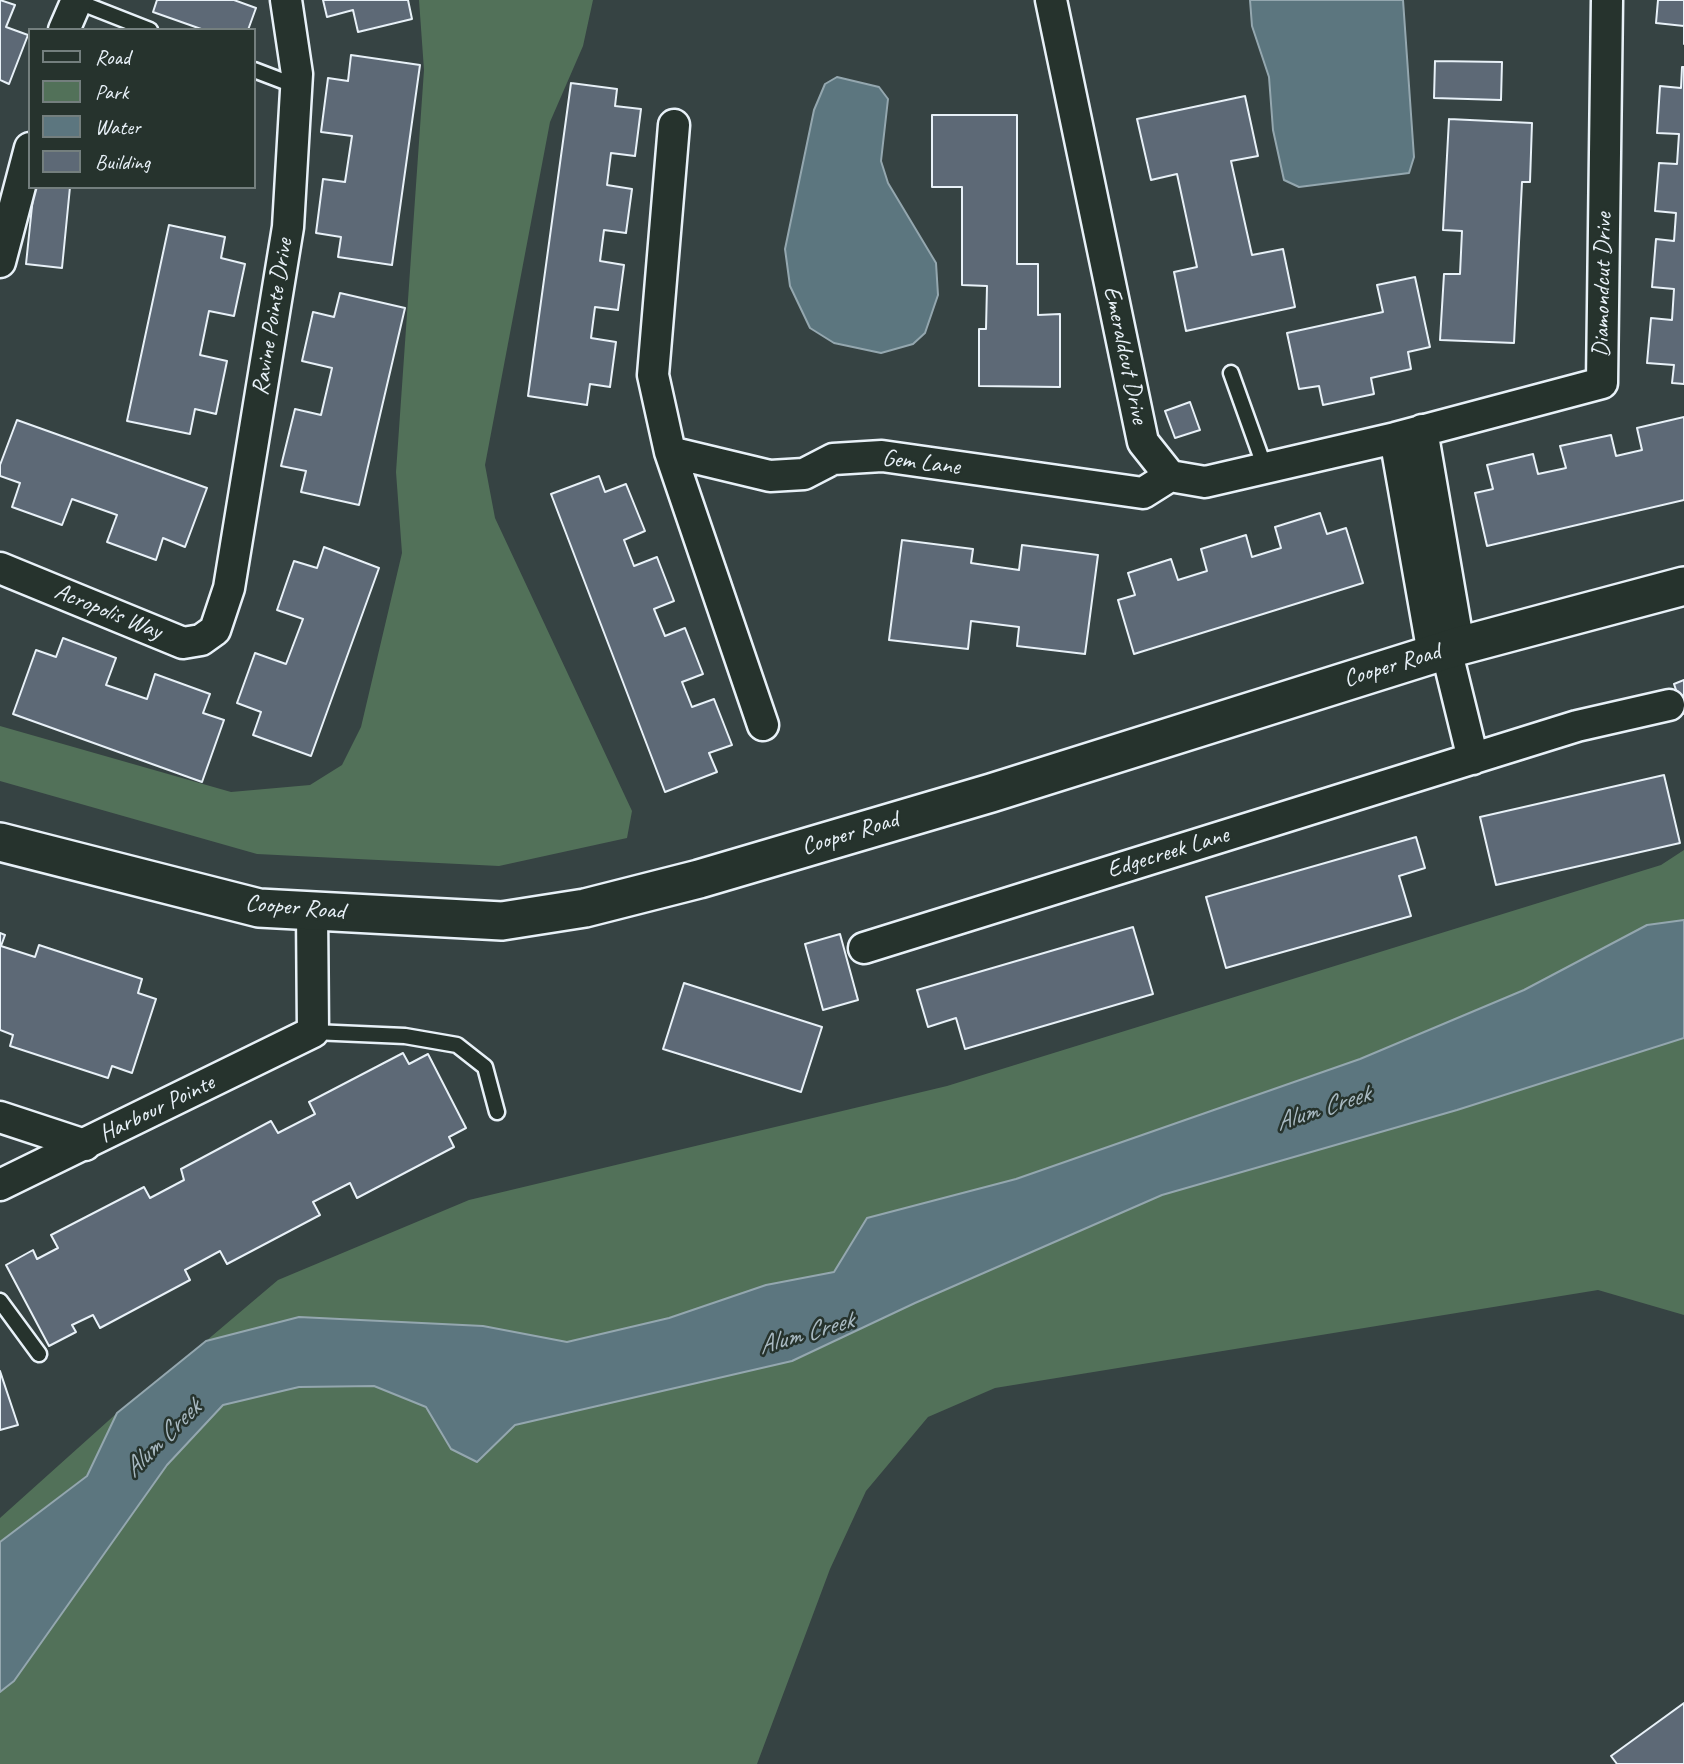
<!DOCTYPE html>
<style>
body{margin:0}
#map{position:relative;width:1684px;height:1764px;overflow:hidden;background:#364343;font-family:Caveat,sans-serif}
canvas{display:block}
.legend{position:absolute;left:28px;top:28px;width:228px;height:161px;box-sizing:border-box;background:#26332d;border:2px solid #747f7e;margin:0;padding:9px 12px;list-style:none;font-size:21px;color:#e8f1f8}
.legend li{display:flex;align-items:center;gap:14px;height:35px}
.legend b{width:35px;border:2px solid #747f7e}
</style>
<div id="map">
<canvas width="1684" height="1764"></canvas>
<ul class="legend">
<li><b style="height:9px;background:#26332d"></b>Road</li>
<li><b style="height:19px;background:#527159"></b>Park</li>
<li><b style="height:19px;background:#5c767f"></b>Water</li>
<li><b style="height:19px;background:#5d6976"></b>Building</li>
</ul>
</div>
<script>
const g = document.querySelector('canvas').getContext('2d');
g.lineJoin = 'round';
function paint(path, color) { g.fillStyle = color; g.fill(path, 'evenodd'); }
const toPath = rows => new Path2D(rows.map(r => 'M' + r).join(''));
function trace(path, color, width, dash) { g.strokeStyle = color; g.lineWidth = width; g.lineCap = dash ? 'butt' : 'round'; g.setLineDash(dash || []); g.stroke(path); }
function label(font, color, halo, rows, align = 'center') {
  g.font = font + ' Caveat,sans-serif'; g.lineWidth = 5; g.setLineDash([]); g.textBaseline = 'middle'; g.strokeStyle = halo; g.fillStyle = color; for (const [text, x, y, turn = 0] of rows) {
    g.save(); g.translate(x, y); g.rotate((+turn || 0) * Math.PI / 180); g.textAlign = isNaN(turn) ? turn : align; if (halo) g.strokeText(text, 0, 0); g.fillText(text, 0, 0); g.restore();
  }
}
paint(toPath([
 [419,0,593,0,583,46,550,122,485,465,495,518,632,811,627,838,499,866,257,854,0,781,0,726,231,792,310,785,342,765,361,727,402,553,396,472,424,70],
 [1684,850,1684,920,1647,925,1524,990,1360,1059,1016,1179,868,1218,834,1272,766,1285,669,1318,567,1342,483,1326,299,1317,206,1341,278,1280,469,1200,947,1086,1661,865],
 [1684,1038,1684,1315,1598,1290,995,1388,928,1417,866,1491,830,1569,757,1764,0,1764,0,1692,14,1681,167,1465,223,1405,299,1387,374,1386,426,1407,451,1449,477,1462,515,1425,792,1361,915,1303,1162,1195,1457,1110],
 [117,1413,87,1475,0,1542,0,1518]
]), '#527159');
const water = toPath([
 [1250,0,1403,0,1414,157,1409,173,1299,187,1284,180,1273,130,1269,77,1252,26,1250,0],
 [837,77,879,87,888,99,881,161,888,183,936,263,938,295,925,333,913,344,881,353,834,343,810,328,790,286,785,249,814,110,825,84,837,77],
 [1684,920,1684,1038,1457,1110,1162,1195,915,1303,792,1361,515,1425,477,1462,451,1449,426,1407,374,1386,299,1387,223,1405,167,1465,14,1681,0,1692,0,1542,87,1476,117,1413,206,1341,299,1317,483,1326,567,1342,669,1318,766,1285,834,1272,867,1218,1016,1179,1360,1059,1524,990,1647,925,1684,920]
]);
paint(water, '#5c767f');
trace(water, '#94a7af', 2);
const building = toPath([
 [0,0,15,5,6,27,28,35,9,84,0,80,0,0],
 [157,0,234,0,256,8,248,30,204,30,153,12,157,0],
 [323,0,408,0,412,19,358,32,353,10,327,17,323,0],
 [1658,0,1684,0,1684,44,1684,26,1656,23,1658,0],
 [351,55,420,65,392,265,338,257,341,237,316,233,323,179,345,182,352,136,321,132,328,78,348,81,351,55],
 [1435,61,1502,62,1501,100,1434,98,1435,61],
 [1682,67,1684,67,1684,384,1672,383,1674,365,1647,363,1651,318,1672,320,1674,289,1652,287,1656,239,1674,241,1676,213,1655,211,1659,163,1677,164,1679,134,1657,133,1660,86,1681,88,1682,67],
 [571,83,617,89,615,106,641,109,635,156,611,153,607,185,632,189,626,233,604,230,600,261,624,265,618,310,595,307,591,338,616,342,610,387,590,384,587,405,528,396,571,83],
 [1245,96,1258,156,1231,161,1252,255,1283,249,1295,307,1186,331,1174,272,1197,267,1177,174,1151,180,1137,119,1245,96],
 [932,115,1017,115,1017,264,1038,264,1038,315,1060,314,1060,387,979,386,979,329,986,329,987,286,962,285,962,187,932,187,932,115],
 [1449,119,1532,123,1530,182,1522,182,1514,343,1440,340,1444,274,1460,274,1462,231,1443,230,1449,119],
 [34,187,70,187,62,268,26,264,34,187],
 [169,225,225,237,221,258,245,264,234,316,209,311,200,355,227,361,216,414,195,409,190,434,127,421,169,225],
 [1415,277,1430,347,1408,352,1411,369,1371,378,1374,394,1323,405,1319,386,1299,389,1287,333,1383,312,1377,285,1415,277],
 [340,293,405,308,359,505,301,492,306,471,281,466,295,409,321,415,332,368,302,361,313,312,334,317,340,293],
 [1190,402,1200,430,1175,438,1165,411,1190,402],
 [1684,417,1684,500,1487,546,1475,493,1493,489,1487,465,1533,454,1538,474,1566,468,1560,446,1611,435,1616,456,1642,450,1637,428,1684,417],
 [17,420,207,488,185,547,163,538,156,560,107,542,117,515,72,499,62,525,12,507,20,483,0,476,0,465,17,420],
 [599,476,605,492,626,484,645,531,624,540,634,566,657,557,674,601,654,609,665,636,685,628,703,674,682,682,692,707,714,699,732,745,709,753,717,772,665,792,551,494,599,476],
 [1320,513,1327,534,1346,528,1363,583,1134,654,1118,600,1135,595,1128,573,1171,559,1178,580,1207,571,1201,549,1246,535,1252,557,1281,548,1275,527,1320,513],
 [902,540,973,549,971,563,1019,570,1022,545,1098,555,1085,654,1017,646,1019,627,971,621,968,649,889,640,902,540],
 [324,547,379,568,311,756,253,735,261,712,237,703,255,653,286,664,303,619,277,610,294,561,317,568,324,547],
 [63,638,116,658,106,685,147,699,155,674,210,694,203,713,224,720,202,782,13,714,36,650,56,657,63,638],
 [1684,680,1684,714,1674,684,1684,680],
 [1664,775,1680,843,1496,885,1480,817,1664,775],
 [1416,837,1425,868,1399,876,1411,916,1226,968,1206,897,1416,837],
 [1133,927,1153,994,965,1049,956,1018,928,1027,917,990,1133,927],
 [0,933,5,935,1,946,35,957,39,945,142,979,138,993,156,999,132,1073,112,1066,108,1078,10,1046,13,1035,0,1030,0,933],
 [840,934,858,1000,823,1010,805,944,840,934],
 [684,983,822,1027,801,1092,663,1049,684,983],
 [403,1053,409,1064,428,1054,466,1128,449,1137,454,1147,357,1198,350,1183,313,1202,320,1215,227,1264,220,1251,185,1270,190,1280,100,1328,93,1315,72,1325,76,1332,49,1346,6,1265,33,1250,37,1259,58,1248,51,1235,144,1187,150,1198,184,1180,181,1169,271,1121,278,1133,315,1114,309,1102,403,1053],
 [0,1371,18,1425,0,1430,0,1371],
 [1684,1703,1684,1764,1617,1764,1611,1756,1684,1703]
]);
paint(building, '#5d6976');
trace(building, '#e8f1f8', 2);
const service = toPath([
 [76,1,150,30],
 [254,70,296,86],
 [1231,373,1265,468],
 [313,1032,405,1036,457,1045,485,1067,497,1112],
 [0,1301,39,1354]
]);
const minor = toPath([
 [1051,0,1143,442,1170,476,1205,482,1395,438,1602,383,1607,0],
 [64,30,77,0],
 [674,125,653,375,670,452,763,725],
 [0,262,30,148],
 [1422,430,1459,646],
 [1395,438,1433,654],
 [670,452,770,476,804,474,833,459,882,456,1143,493,1170,476],
 [0,568,183,643,201,640,215,630,229,588,288,227,297,74,286,0],
 [1446,649,1473,759],
 [864,948,1577,726,1669,705],
 [0,1117,85,1145],
 [0,1185,313,1032,312,911]
]);
const tertiary = toPath([
 [0,842,259,908,502,921,585,908,699,879,991,793,1459,646,1684,586]
]);
trace(service, '#e8f1f8', 19);
trace(minor, '#e8f1f8', 35);
trace(tertiary, '#e8f1f8', 42);
trace(service, '#26332d', 14);
trace(minor, '#26332d', 30);
trace(tertiary, '#26332d', 37);
label('24px', '#e8f1f8', '#26332d', [
 ["Diamondcut Drive",1603,285,-89],
 ["Ravine Pointe Drive",273,317,-81],
 ["Emeraldcut Drive",1125,355,78],
 ["Gem Lane",921,463,7],
 ["Acropolis Way",108,612,22],
 ["Cooper Road",1392,666,-17],
 ["Cooper Road",850,834,-17],
 ["Edgecreek Lane",1168,853,-17],
 ["Cooper Road",295,908,5],
 ["Harbour Pointe",157,1109,-26]
]);
label('italic 26px', '#a9bac2', '#26332d', [
 ["Alum Creek",1323,1109,-18],
 ["Alum Creek",806,1334,-16],
 ["Alum Creek",163,1439,-45]
]);
</script>
